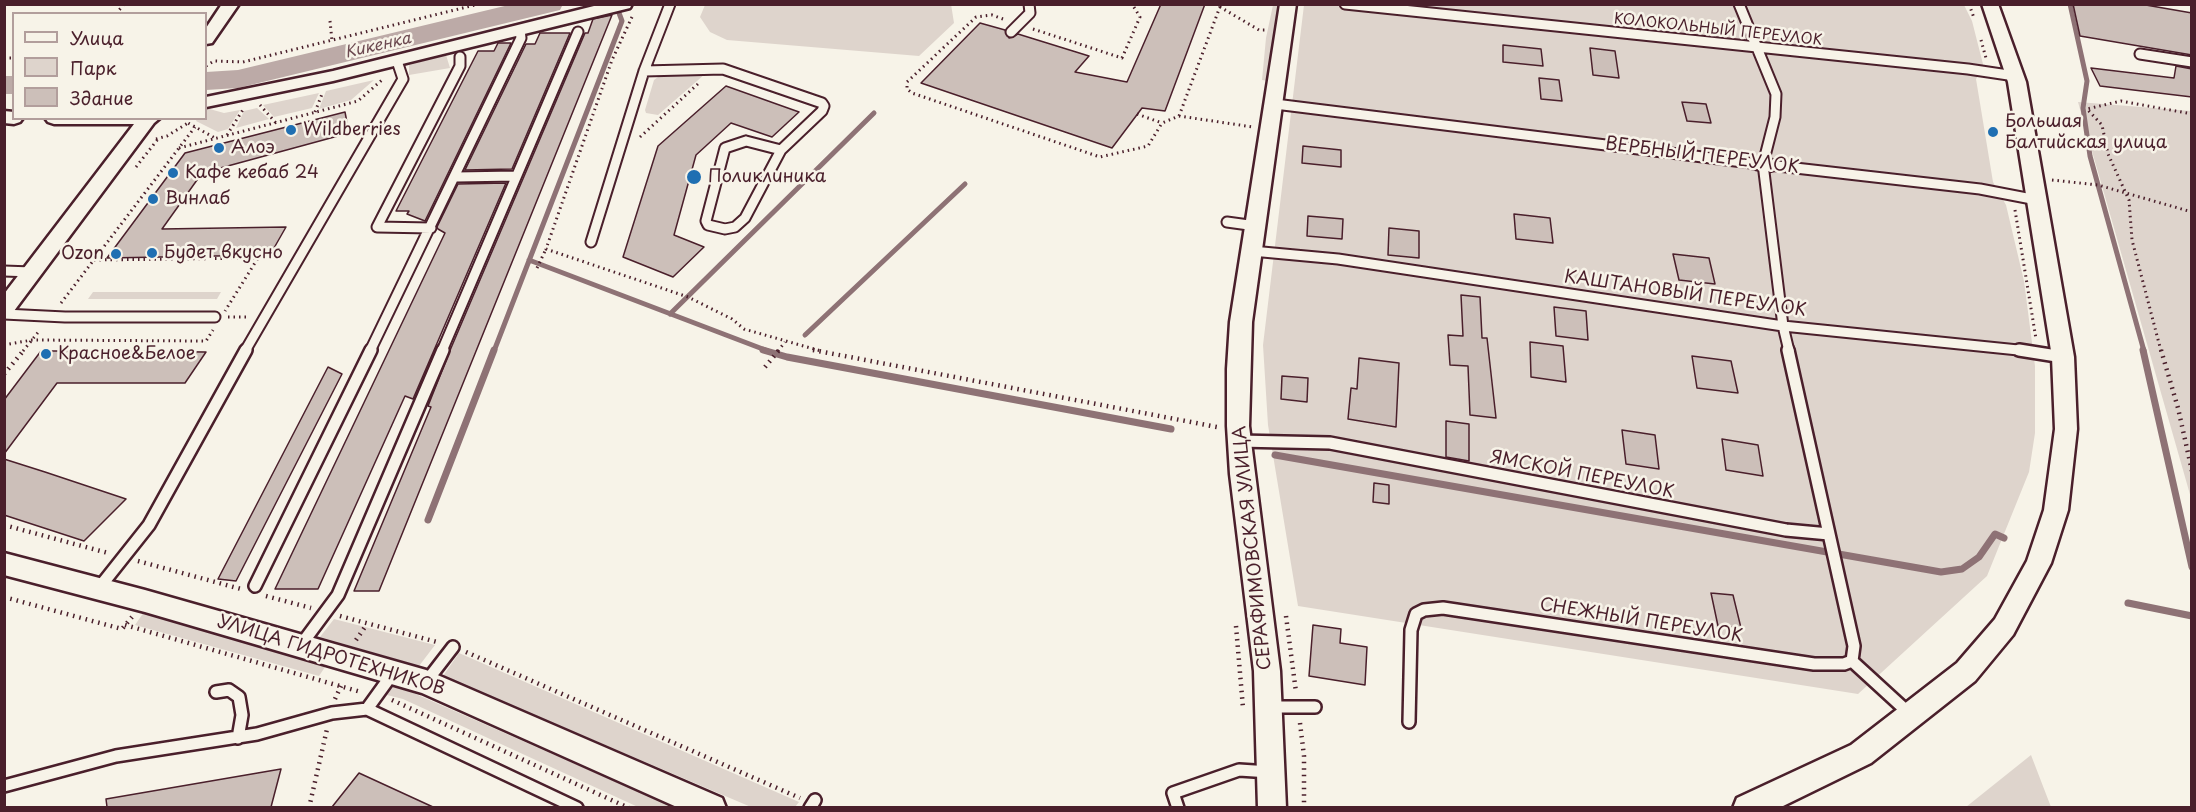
<!DOCTYPE html>
<meta charset="utf-8">
<style>
body{margin:0}
#map{position:relative;width:2196px;height:812px;overflow:hidden;background:#f7f3e8;font-family:"Playpen Sans",sans-serif}
canvas{display:block}
.frame{position:absolute;inset:0;border:6px solid #4a1f2b;pointer-events:none}
.legend{position:absolute;left:12px;top:12px;width:195px;height:108px;box-sizing:border-box;background:#f7f3e8;border:2px solid #b29e9c;margin:0;padding:8px 10px;list-style:none;font-size:18px;color:#4a1f2b}
.legend li{display:flex;align-items:center;gap:12px;height:30px}
.legend b{width:30px;border:2px solid #b29e9c}
</style>
<div id="map">
<canvas width="2196" height="812"></canvas>
<div class="frame"></div>
<ul class="legend">
<li><b style="height:8px;background:#f7f3e8"></b>Улица</li>
<li><b style="height:16px;background:#ded4cc"></b>Парк</li>
<li><b style="height:16px;background:#ccbfb9"></b>Здание</li>
</ul>
</div>
<script>
const g = document.querySelector('canvas').getContext('2d');
g.lineJoin = 'round';
function paint(path, color) { g.fillStyle = color; g.fill(path, 'evenodd'); }
const toPath = rows => new Path2D(rows.map(r => 'M' + r).join(''));
function trace(path, color, width, dash) { g.strokeStyle = color; g.lineWidth = width; g.lineCap = dash ? 'butt' : 'round'; g.setLineDash(dash || []); g.stroke(path); }
function label(font, color, halo, rows, align = 'center') {
  g.font = font + ' "Playpen Sans",sans-serif'; g.lineWidth = 5; g.setLineDash([]); g.textBaseline = 'middle'; g.strokeStyle = halo; g.fillStyle = color; for (const [text, x, y, turn = 0] of rows) {
    g.save(); g.translate(x, y); g.rotate((+turn || 0) * Math.PI / 180); g.textAlign = isNaN(turn) ? turn : align; if (halo) g.strokeText(text, 0, 0); g.fillText(text, 0, 0); g.restore();
  }
}
paint(toPath([
 [951,4,954,23,919,56,727,40,710,32,700,17,705,5],
 [1273,5,1279,5,1273,38,1269,81,1262,80,1266,38],
 [1304,5,1964,5,1972,21,1984,68,1976,79,1993,182,2006,205,2024,281,2035,366,2035,433,2029,472,1987,576,1858,694,1298,606,1268,425,1263,345],
 [446,55,450,68,409,75,409,65],
 [705,74,658,115,646,113,645,110,654,80,658,77],
 [374,80,351,100,319,109,326,91],
 [319,93,312,108,274,117,263,105],
 [2078,102,2191,111,2191,498],
 [206,108,224,113,240,110,228,129,218,132,196,121,197,119,206,118],
 [257,108,269,119,236,128,244,111],
 [93,292,221,292,217,299,88,299],
 [150,611,327,664,319,676,135,625,144,612],
 [334,619,435,645,419,666,320,637],
 [459,653,799,802,795,807,751,807,443,676],
 [392,686,409,691,673,807,638,807,403,699,387,695],
 [2031,755,2051,807,1966,807]
]), '#ded4cc');
trace(toPath([
 [2070,4,2087,81,2083,108,2090,156,2144,351],
 [529,260,768,351],
 [670,314,874,113],
 [805,335,965,184],
 [494,351,622,21,619,13]
]), '#8e7275', 5);
trace(toPath([
 [763,350,787,357,1171,429],
 [2143,350,2192,567],
 [1275,455,1941,572,1962,569,1979,557,1995,534,2004,538],
 [428,520,494,350],
 [2128,603,2192,616]
]), '#8e7275', 7);
paint(toPath([
 [513,4,563,4,560,10,238,88,206,90,206,72,238,70,513,4],
 [4,76,14,76,14,94,4,94,4,76]
]), '#bcaaa7');
const building = toPath([
 [1161,4,1205,4,1165,111,1142,108,1112,148,921,83,980,23,1005,30,1009,38,1018,34,1089,56,1075,72,1127,82,1161,4],
 [2073,4,2140,4,2192,13,2192,55,2080,36,2073,4],
 [612,15,379,591,354,591,431,407,428,406,451,348,585,33,588,33,593,19,612,15],
 [540,33,570,33,512,169,465,170,526,44,535,44,540,33],
 [498,43,511,43,425,221,407,214,409,211,396,211,478,51,494,51,498,43],
 [1503,45,1541,49,1543,66,1503,62,1503,45],
 [1590,48,1615,51,1619,78,1593,75,1590,48],
 [2176,66,2192,69,2192,97,2100,86,2091,68,2174,78,2176,66],
 [1539,78,1559,80,1562,101,1541,99,1539,78],
 [726,86,799,112,772,137,731,123,696,155,674,235,704,247,673,277,623,257,658,146,726,86],
 [1682,102,1706,104,1711,123,1687,121,1682,102],
 [345,112,349,133,202,173,162,229,286,227,270,255,107,258,185,153,345,112],
 [1303,146,1341,150,1341,167,1302,163,1303,146],
 [506,183,413,399,405,396,318,589,275,589,445,233,438,229,437,227,458,184,506,183],
 [1514,214,1550,218,1553,243,1516,239,1514,214],
 [1308,216,1343,219,1342,239,1307,236,1308,216],
 [1389,228,1419,231,1419,258,1388,255,1389,228],
 [1673,254,1709,258,1715,284,1679,280,1673,254],
 [1461,295,1480,297,1482,338,1487,338,1496,418,1470,415,1468,366,1450,365,1448,335,1463,336,1461,295],
 [1554,307,1586,311,1588,340,1556,336,1554,307],
 [1530,342,1563,346,1566,382,1531,377,1530,342],
 [41,351,93,351,206,352,185,383,57,383,4,454,4,400,41,351],
 [1692,356,1731,361,1738,393,1697,388,1692,356],
 [1359,358,1399,363,1396,427,1348,419,1351,388,1357,389,1359,358],
 [328,367,342,374,236,581,218,579,328,367],
 [1282,376,1308,378,1307,402,1281,399,1282,376],
 [1446,421,1469,424,1469,461,1446,457,1446,421],
 [1622,430,1655,435,1659,469,1626,464,1622,430],
 [1722,439,1758,445,1763,476,1726,470,1722,439],
 [4,459,45,472,126,499,84,541,4,515,4,459],
 [1374,483,1389,485,1389,504,1373,502,1374,483],
 [1711,593,1733,595,1741,628,1718,626,1711,593],
 [1313,625,1341,629,1340,643,1367,647,1365,685,1309,676,1313,625],
 [281,769,271,807,107,807,106,799,281,769],
 [359,773,433,807,332,807,359,773]
]);
paint(building, '#ccbfb9');
trace(building, '#4a1f2b', 1.5);
const serviceFar1 = toPath([
 [1345,4,1968,69,2015,76],
 [1739,4,1776,94,1775,117,1763,164,1783,326,1789,351],
 [1011,32,1030,13,1029,4],
 [2140,54,2192,62],
 [644,71,723,69,822,103,824,106,822,111,781,150],
 [1275,104,1759,164],
 [746,141,781,150,745,218,735,227,725,229,708,225,706,221,725,148,746,141],
 [1769,165,1980,189,2037,200],
 [456,177,516,176],
 [1227,222,1256,226],
 [431,228,377,227,460,66,460,57],
 [591,242,644,71,670,4],
 [1252,251,1338,259,1783,326,2028,351],
 [4,271,32,272],
 [4,314,65,317,215,317],
 [245,351,403,79,397,61],
 [370,351,521,38,520,30],
 [442,351,578,32]
]);
const service = toPath([
 [1788,350,1854,646,1852,661],
 [2019,350,2063,357],
 [1239,441,1330,443,1786,530,1829,534],
 [255,586,371,350],
 [99,588,149,525,246,350],
 [301,645,338,595,443,350],
 [1852,661,1911,715],
 [426,682,453,647],
 [216,692,229,690,239,697,242,715,238,738],
 [1270,707,1315,707],
 [367,709,393,673],
 [1409,722,1411,630,1416,614,1424,610,1443,608,1814,664,1844,664,1852,661],
 [4,786,116,756,257,734,332,713,367,709,577,808],
 [810,808,815,800],
 [1178,808,1173,793,1239,770,1270,772]
]);
const minor = toPath([
 [222,4,239,4,212,43,206,44,206,28,222,4],
 [602,4,632,4,630,8,333,81,206,107,206,97,333,71,602,4],
 [1280,4,1296,4,1252,322,1249,426,1280,671,1286,808,1258,808,1254,671,1230,474,1227,426,1227,369,1230,322,1280,4],
 [1982,4,1998,4,2026,82,2074,357,2077,429,2068,510,2051,563,2013,635,1975,681,1871,763,1779,808,1733,808,1737,798,1851,745,1957,663,1995,619,2027,561,2044,510,2055,429,2052,357,2008,82,1982,4],
 [4,111,14,112,14,118,23,118,20,122,14,124,4,123,4,111],
 [45,118,160,118,154,123,11,315,4,318,4,294,134,124,54,124,48,122,45,118],
 [1759,158,1776,161,1778,165,1776,169,1769,171,1752,168,1750,164,1752,160,1759,158],
 [4,553,145,590,426,670,722,798,726,808,679,808,422,693,145,612,4,575,4,553]
]);
trace(serviceFar1, '#4a1f2b', 13);
trace(service, '#4a1f2b', 16);
trace(minor, '#4a1f2b', 5);
trace(toPath([
 [1215,4,1259,30,1265,30],
 [1969,4,1974,18],
 [116,14,124,4],
 [632,17,612,60,546,249,688,297,732,319,744,329,821,351],
 [1003,19,992,15,976,17,907,82,907,89,912,93,1100,157,1148,146,1162,123,1179,116,1253,127],
 [330,21,332,41],
 [1033,29,1122,58,1140,17,1132,4],
 [1981,40,1986,58],
 [4,58,14,58],
 [206,66,214,61,243,62,479,4],
 [260,105,276,123],
 [315,112,322,94],
 [1137,114,1162,123],
 [1179,116,1221,4],
 [189,118,188,123,215,138],
 [227,135,244,108],
 [640,137,699,83],
 [156,139,167,136,188,123],
 [179,148,358,101,382,80],
 [136,167,158,139],
 [2052,180,2098,185,2192,212],
 [2015,210,2036,339],
 [94,260,258,258,225,311],
 [537,268,546,249],
 [61,303,195,127],
 [228,317,248,317],
 [4,345,32,340,206,341,213,330],
 [23,351,40,330],
 [778,351,785,342],
 [2161,351,2132,240,2129,200,2108,154,2102,125,2087,109,2121,101,2192,114]
]), '#4a1f2b', 3, [1.5, 4]);
trace(toPath([
 [813,350,1217,427],
 [2161,350,2178,408,2192,471],
 [765,367,779,350],
 [4,374,24,350],
 [4,525,108,553],
 [138,561,241,589],
 [266,596,311,608],
 [4,597,122,629,132,617],
 [340,616,437,642],
 [1286,616,1296,692],
 [125,625,361,692],
 [1236,626,1243,708],
 [356,640,367,624],
 [466,652,800,798],
 [335,699,341,686],
 [392,700,629,808],
 [1300,723,1304,756,1304,808],
 [309,808,327,729]
]), '#4a1f2b', 4.5, [1.5, 5]);
trace(serviceFar1, '#f7f3e8', 9);
trace(service, '#f7f3e8', 11);
paint(minor, '#f7f3e8');
for (const [x, y, r, color] of [
 [291,130,6,"#1f6fb2"],
 [1993,132,6,"#1f6fb2"],
 [219,148,6,"#1f6fb2"],
 [173,173,6,"#1f6fb2"],
 [694,177,8,"#1f6fb2"],
 [153,199,6,"#1f6fb2"],
 [152,253,6,"#1f6fb2"],
 [116,254,6,"#1f6fb2"],
 [46,354,6,"#1f6fb2"]
]) { const dot = new Path2D(); dot.arc(x, y, r, 0, 2 * Math.PI); g.fillStyle = color; g.fill(dot); trace(dot, '#f7f3e8', 2); }
label('15px', '#4a1f2b', '#f7f3e8', [
 ["КОЛОКОЛЬНЫЙ ПЕРЕУЛОК",1718,30,6]
]);
label('italic 16px', '#6c4950', '#f7f3e8', [
 ["Кикенка",378,46,-13]
]);
label('18px', '#4a1f2b', '#f7f3e8', [
 ["Большая",2005,122],
 ["Балтийская улица",2005,143],
 ["Wildberries",303,130],
 ["Алоэ",231,148],
 ["Кафе кебаб 24",185,173],
 ["Поликлиника",708,177],
 ["Винлаб",165,199],
 ["Будет вкусно",164,253],
 ["Ozon",104,254,"right"],
 ["Красное&Белое",58,354]
], 'left');
label('18px', '#4a1f2b', '#f7f3e8', [
 ["ВЕРБНЫЙ ПЕРЕУЛОК",1702,156,7],
 ["КАШТАНОВЫЙ ПЕРЕУЛОК",1685,294,8],
 ["ЯМСКОЙ ПЕРЕУЛОК",1582,475,11],
 ["СЕРАФИМОВСКАЯ УЛИЦА",1253,548,-96],
 ["СНЕЖНЫЙ ПЕРЕУЛОК",1641,621,9],
 ["УЛИЦА ГИДРОТЕХНИКОВ",331,656,17]
]);
</script>
